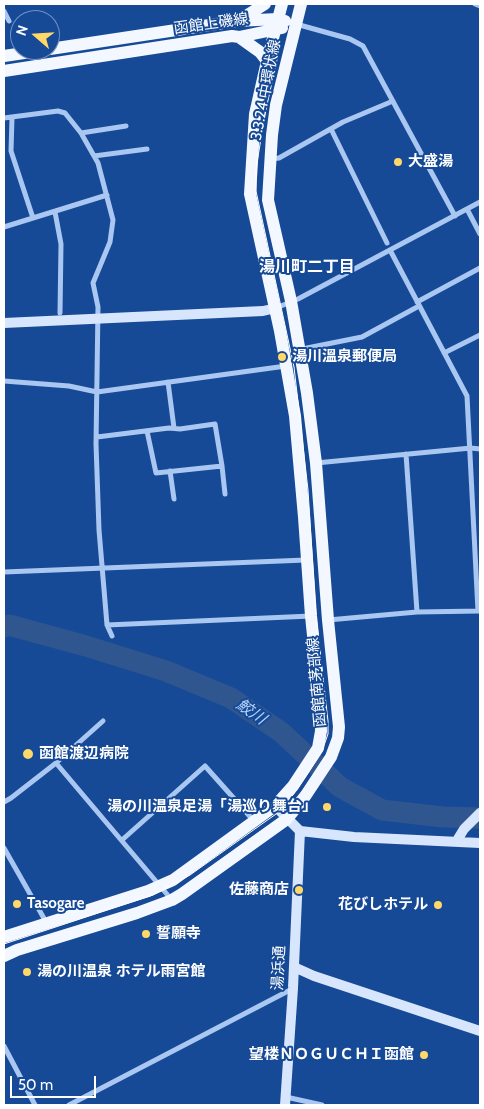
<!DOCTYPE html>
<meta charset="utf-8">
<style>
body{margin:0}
#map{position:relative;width:484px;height:1109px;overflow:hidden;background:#164a97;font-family:Cabin,sans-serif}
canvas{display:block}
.frame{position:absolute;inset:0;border:5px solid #fff;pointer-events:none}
.north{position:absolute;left:10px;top:10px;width:50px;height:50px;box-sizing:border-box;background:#164a97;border:1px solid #7392c1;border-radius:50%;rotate:289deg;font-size:14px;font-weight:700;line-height:20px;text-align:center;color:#fff}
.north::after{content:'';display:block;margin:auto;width:18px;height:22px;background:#ffd869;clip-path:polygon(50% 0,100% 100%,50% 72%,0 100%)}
.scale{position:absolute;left:10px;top:1076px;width:86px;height:22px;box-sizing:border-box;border:2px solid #fff;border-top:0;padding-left:6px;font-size:15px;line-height:18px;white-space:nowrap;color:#fff;-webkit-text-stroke:4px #164a97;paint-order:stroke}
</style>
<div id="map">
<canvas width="484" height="1109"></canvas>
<div class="frame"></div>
<div class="north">N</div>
<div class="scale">50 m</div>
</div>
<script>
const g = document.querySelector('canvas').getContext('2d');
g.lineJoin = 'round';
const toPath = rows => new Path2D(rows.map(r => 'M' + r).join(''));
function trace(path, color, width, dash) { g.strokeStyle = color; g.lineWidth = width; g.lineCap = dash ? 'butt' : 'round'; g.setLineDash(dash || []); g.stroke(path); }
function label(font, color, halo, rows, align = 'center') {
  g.font = font + ' Cabin,"Noto Sans JP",sans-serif'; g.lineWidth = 4; g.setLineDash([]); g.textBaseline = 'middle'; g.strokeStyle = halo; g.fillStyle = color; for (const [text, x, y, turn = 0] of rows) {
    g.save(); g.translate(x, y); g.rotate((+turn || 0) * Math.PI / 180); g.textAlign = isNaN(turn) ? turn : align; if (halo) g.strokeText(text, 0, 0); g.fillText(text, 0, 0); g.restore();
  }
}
trace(toPath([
 [4,627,9,625,86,646,166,671,231,698,281,732,340,787,382,810,443,817,480,818]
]), '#2f568e', 21);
trace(toPath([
 [475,4,480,6],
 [4,11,9,21],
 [296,24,350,39,363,46,455,216],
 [4,118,58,111,65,113,81,133,98,163,113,220,110,242,93,283,98,307,96,444,99,530,107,625,112,636],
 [12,118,11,151,33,218],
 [331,129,387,243],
 [81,133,126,126],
 [94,156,147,149],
 [270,159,279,158,343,122,393,101],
 [467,209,480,234],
 [55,212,61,244,60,313],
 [4,227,107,195],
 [390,250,467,396,478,611],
 [417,302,480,268],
 [276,308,298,299,480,202],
 [307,348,362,337,419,306],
 [444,353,480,335],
 [4,381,69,386,97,392,286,366],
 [168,382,174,428],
 [97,437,169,428,180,429,215,424,222,466,156,473,147,431],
 [406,454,417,612],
 [316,463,471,448,480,449],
 [222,466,225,494],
 [170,471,174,499],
 [4,572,306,560],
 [328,620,417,612,480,611],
 [107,625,311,616],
 [56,763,103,721],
 [4,802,11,798,56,763,171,899],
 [122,840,205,766,254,821],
 [4,848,46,922],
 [4,1046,35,1105],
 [286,1097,322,1105],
 [69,1105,292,989]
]), '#a9c7f1', 5);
trace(toPath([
 [4,323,263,311,276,308],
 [275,806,300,831,354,837,480,843],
 [456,842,464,829,480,813],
 [294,967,314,976,480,1031],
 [285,1105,293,988,300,831]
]), '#d7e6fc', 10);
trace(toPath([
 [241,19,265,4],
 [239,37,260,52,267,61],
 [50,49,236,21,278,19,285,21],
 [4,56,44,50],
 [4,71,232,36,239,37,282,28],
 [4,937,148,891,173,880,275,806,293,786,318,748,321,731,320,704,311,616,304,517,295,416,280,331,250,194,255,114,267,61,282,4],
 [4,956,17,950,137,913,172,900,182,894,287,819,306,795,331,757,338,738,339,727,328,620,316,463,307,393,291,301,268,200,272,135,276,105,301,4]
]), '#f3f7ff', 12);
trace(toPath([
 [4,944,153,895,190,875,276,814,293,795,306,776,322,751,328,734,328,721,316,616,308,490,294,367,256,191,256,169,265,114,280,46]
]), '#fff', 1);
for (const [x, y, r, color] of [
 [398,162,5,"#ffd869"],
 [282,357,5,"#ffd869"],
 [28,754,6,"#ffd869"],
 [327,807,5,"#ffd869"],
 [299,890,5,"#ffd869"],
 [17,904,5,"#ffd869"],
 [438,905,5,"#ffd869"],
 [146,934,5,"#ffd869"],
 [27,972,5,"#ffd869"],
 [424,1055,5,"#ffd869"]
]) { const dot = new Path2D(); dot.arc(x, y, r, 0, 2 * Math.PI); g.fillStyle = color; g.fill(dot); trace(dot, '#164a97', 2); }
label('15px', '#fff', '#164a97', [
 ["函館上磯線",211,24,-8],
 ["3.3.24 中環状線",266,90,-79],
 ["函館南茅部線",317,682,-95],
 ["湯浜通",279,968,-87]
]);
label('bold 15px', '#fff', '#164a97', [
 ["大盛湯",408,162],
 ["湯川溫泉郵便局",292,357],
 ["函館渡辺病院",39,754],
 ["湯の川温泉足湯「湯巡り舞台」",317,807,"right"],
 ["佐藤商店",289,890,"right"],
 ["Tasogare",27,904],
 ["花びしホテル",428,905,"right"],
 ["誓願寺",156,934],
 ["湯の川温泉 ホテル雨宮館",37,972],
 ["望楼ＮＯＧＵＣＨＩ函館",414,1055,"right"]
], 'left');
label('bold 16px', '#fff', '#164a97', [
 ["湯川町二丁目",307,267]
]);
label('italic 16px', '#b5d2f8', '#164a97', [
 ["鮫川",251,712,35]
]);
</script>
